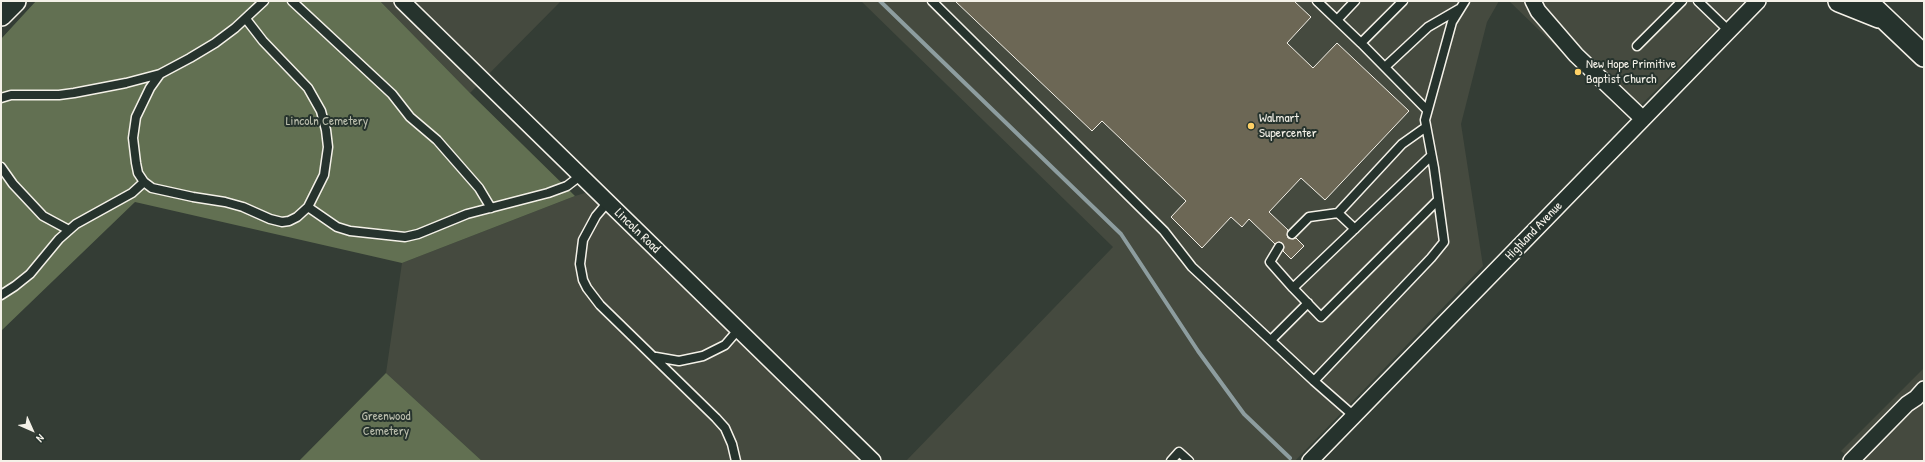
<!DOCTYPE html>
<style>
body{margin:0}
#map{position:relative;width:1925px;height:462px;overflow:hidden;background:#343d35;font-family:"Patrick Hand",sans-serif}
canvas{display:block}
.frame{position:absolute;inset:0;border:2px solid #f4f1e8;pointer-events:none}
.north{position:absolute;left:12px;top:410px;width:40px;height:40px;-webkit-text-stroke:3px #26332d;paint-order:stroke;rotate:135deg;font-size:11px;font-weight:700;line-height:16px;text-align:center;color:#f4f1e8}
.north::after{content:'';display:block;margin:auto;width:14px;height:18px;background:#f4f1e8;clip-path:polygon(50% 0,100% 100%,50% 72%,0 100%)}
</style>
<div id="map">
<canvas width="1925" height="462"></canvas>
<div class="frame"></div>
<div class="north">N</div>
</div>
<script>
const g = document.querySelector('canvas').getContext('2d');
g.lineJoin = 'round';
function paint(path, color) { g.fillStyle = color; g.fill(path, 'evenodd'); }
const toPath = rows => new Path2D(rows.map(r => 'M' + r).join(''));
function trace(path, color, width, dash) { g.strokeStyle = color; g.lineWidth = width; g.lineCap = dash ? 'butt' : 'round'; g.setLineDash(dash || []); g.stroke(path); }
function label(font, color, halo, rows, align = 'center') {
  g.font = font + ' "Patrick Hand",sans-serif'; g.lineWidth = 4; g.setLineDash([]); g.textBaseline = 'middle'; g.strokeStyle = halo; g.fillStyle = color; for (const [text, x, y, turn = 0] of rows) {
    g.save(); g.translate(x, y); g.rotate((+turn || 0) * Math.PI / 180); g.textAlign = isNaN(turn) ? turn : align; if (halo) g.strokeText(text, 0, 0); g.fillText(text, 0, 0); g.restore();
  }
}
paint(toPath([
 [380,1,561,1,470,93],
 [861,1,1499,1,1487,22,1461,124,1483,266,1295,461,906,461,1113,247],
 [1509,1,1745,1,1629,117],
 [605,187,883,461,482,461,386,373,402,263,575,196],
 [1924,368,1924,461,1852,461,1841,451]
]), '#454a3f');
paint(toPath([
 [36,1,380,1,470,93,575,196,402,263,135,202,1,331,1,39],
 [386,373,482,461,299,461]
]), '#627052');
trace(toPath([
 [880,1,1121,234,1198,351,1244,414,1290,458]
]), '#8d9d9f', 4);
const building = toPath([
 [955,1,1294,1,1311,17,1287,43,1313,68,1337,43,1409,111,1325,200,1301,178,1269,212,1288,230,1287,235,1288,238,1293,239,1296,238,1304,246,1291,259,1283,251,1284,247,1282,243,1279,242,1275,244,1249,219,1242,227,1231,217,1202,248,1171,217,1186,201,1102,121,1092,131,955,1]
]);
paint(building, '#6c6755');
trace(building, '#f4f1e8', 1);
const lane = toPath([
 [292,1,392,94,410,117,437,140,479,188,491,208],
 [932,1,1164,231,1192,267,1314,381],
 [1317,1,1361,43,1403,1],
 [1698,1,1728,30],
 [246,19,263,41,308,88,321,111,326,130,328,147,324,175,308,207,297,217,289,221,282,222,270,219,243,207,225,202,193,197,152,188,144,182,138,173,136,163,133,138,136,117,150,88,160,74,190,58,215,43,235,28,264,1],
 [1337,20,1355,1],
 [1361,43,1427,110],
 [1637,46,1682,1],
 [1385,67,1428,27,1459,9],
 [1,98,11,95,59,95,74,93,126,83,160,74],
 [1431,156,1293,288,1321,317,1438,200],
 [1,167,13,184,43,216,69,230],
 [607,203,596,216,583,240,580,264,583,280,587,288,600,305,716,418,725,428,732,444,736,461],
 [308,207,337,227,350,231,405,237,418,234,467,214,548,193,567,186,580,176],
 [1355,229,1338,213,1402,144,1426,127],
 [1292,234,1309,217,1338,213],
 [1279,247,1270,262,1293,288],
 [1,295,15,286,30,274,59,239,76,224,132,193,144,182],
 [1271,340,1308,303],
 [656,357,679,361,703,356,725,345,738,330],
 [1354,416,1314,381,1431,258,1444,242,1434,168,1425,120,1452,22,1465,1],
 [1171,461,1179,452,1189,461]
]);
const street = toPath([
 [402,1,873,461],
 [1533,1,1538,11,1576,55,1642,118],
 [1310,461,1758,1],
 [1851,461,1907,404,1916,398,1924,389]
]);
const secondary = toPath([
 [1839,1,1879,17],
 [1866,1,1924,56],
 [1,15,15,1]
]);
trace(lane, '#f4f1e8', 11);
trace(street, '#f4f1e8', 18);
trace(secondary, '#f4f1e8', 24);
trace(lane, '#26332d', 8);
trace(street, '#26332d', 15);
trace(secondary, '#26332d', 21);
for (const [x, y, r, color] of [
 [1578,72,4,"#ffd166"],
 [1251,126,4,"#ffd166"]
]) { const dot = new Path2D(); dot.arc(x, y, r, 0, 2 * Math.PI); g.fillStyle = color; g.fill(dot); trace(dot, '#26332d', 1.5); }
label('13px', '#f4f1e8', '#26332d', [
 ["New Hope Primitive",1586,65],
 ["Baptist Church",1586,80],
 ["Walmart",1259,119],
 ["Supercenter",1259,134]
], 'left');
label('13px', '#babdac', '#26332d', [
 ["Lincoln Cemetery",327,122],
 ["Greenwood",386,417],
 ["Cemetery",386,432]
]);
label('13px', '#f4f1e8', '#26332d', [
 ["Lincoln Road",637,231,44],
 ["Highland Avenue",1534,231,-46]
]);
</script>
